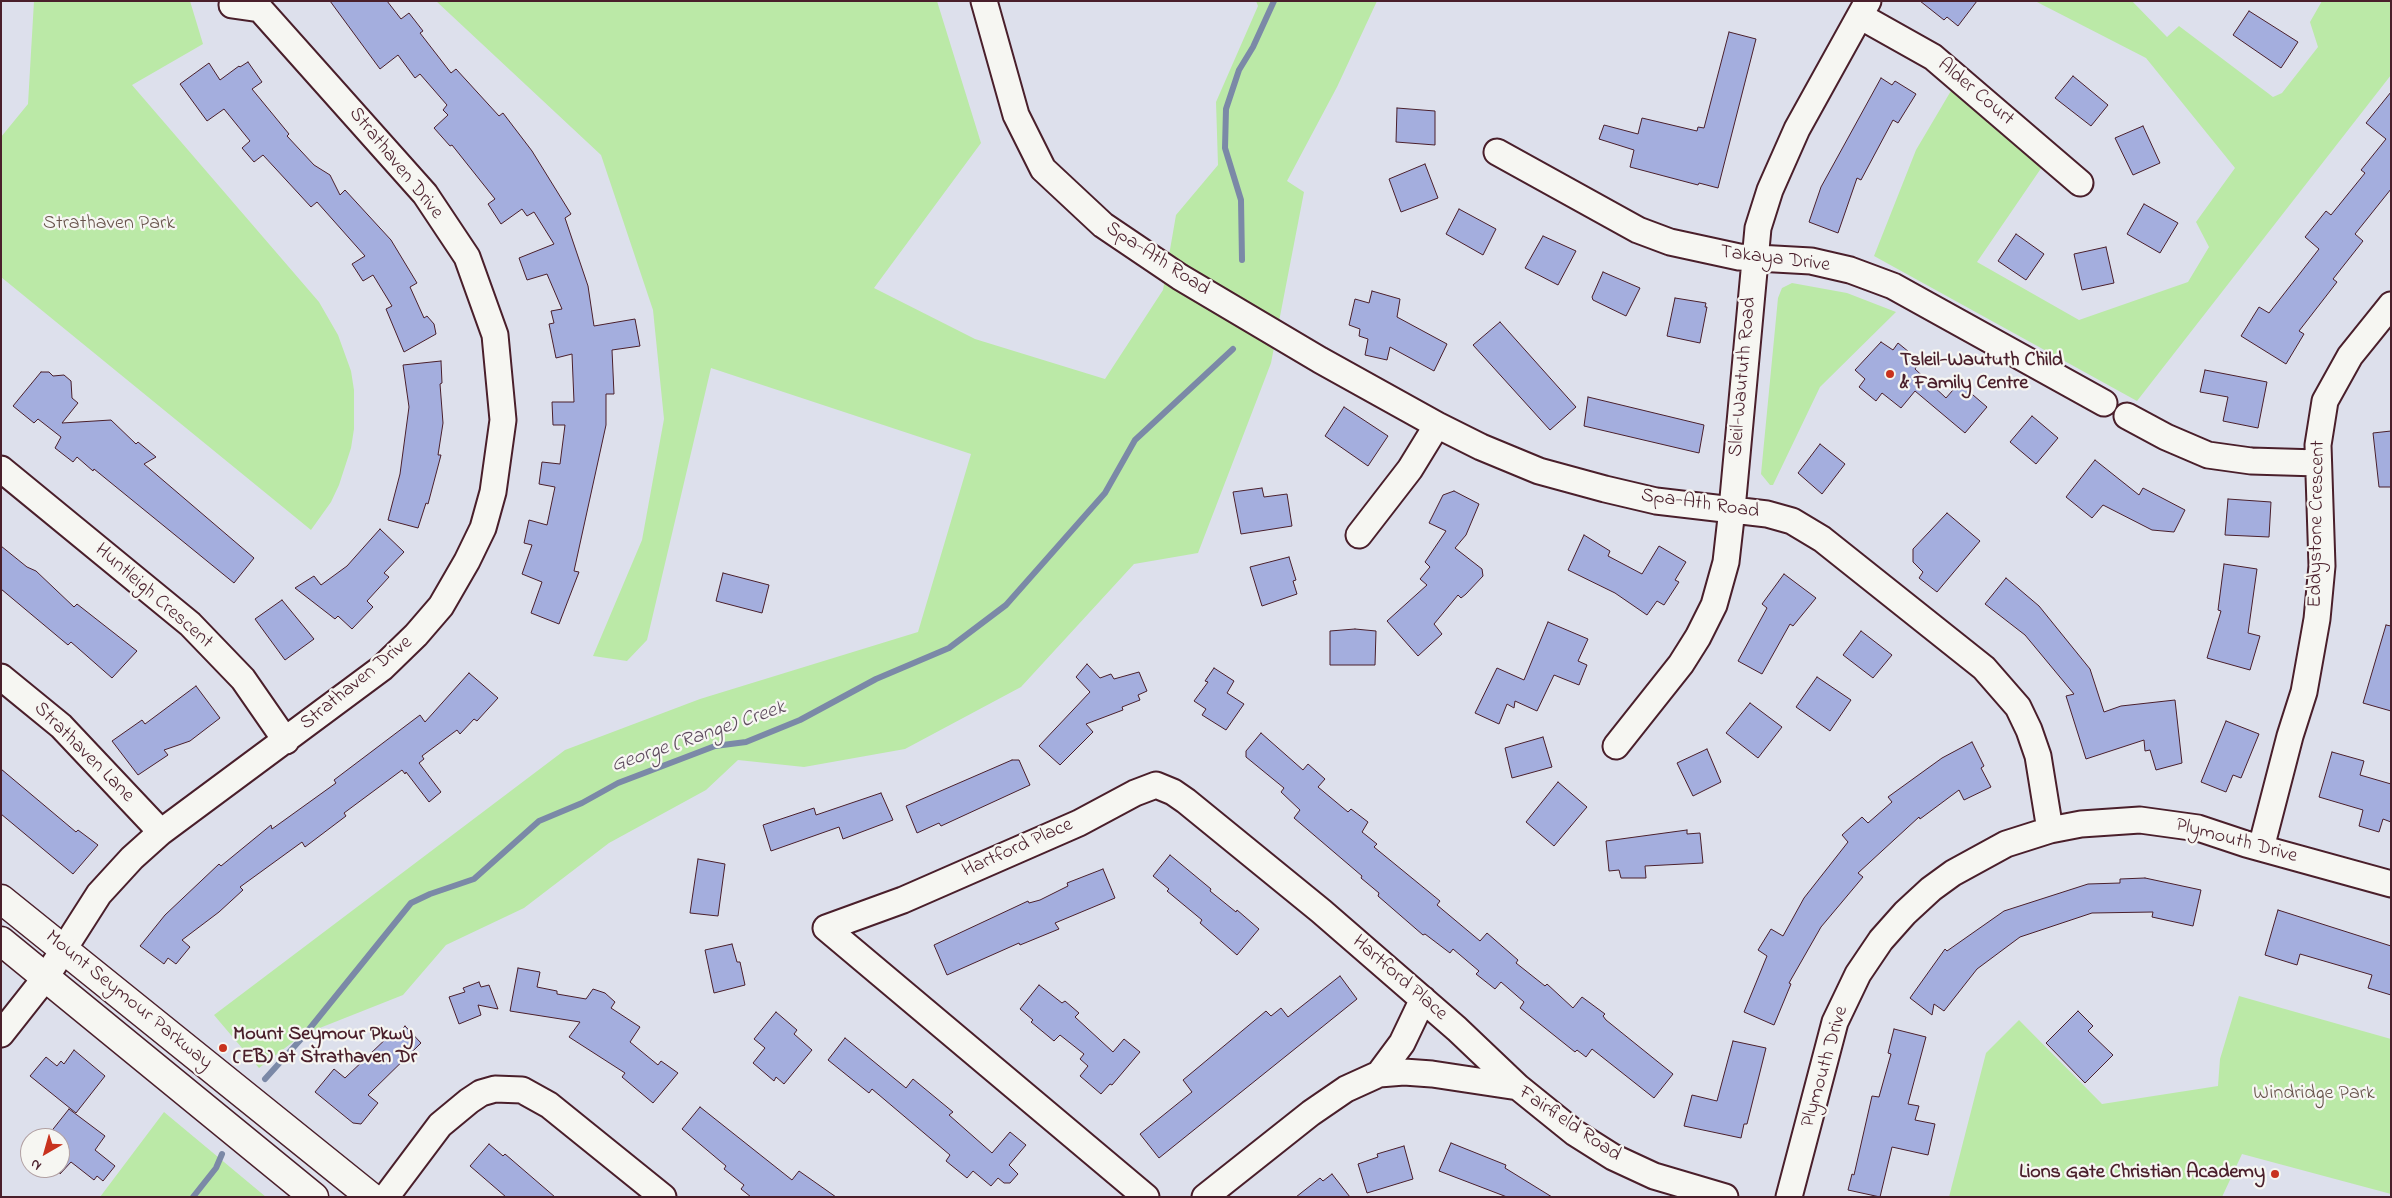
<!DOCTYPE html>
<style>
body{margin:0}
#map{position:relative;width:2392px;height:1198px;overflow:hidden;background:#dde0ec;font-family:"Indie Flower",sans-serif}
canvas{display:block}
.frame{position:absolute;inset:0;border:2px solid #4a1f2b;pointer-events:none}
.north{position:absolute;left:20px;top:1128px;width:50px;height:50px;box-sizing:border-box;background:#f6f6f2;border:1px solid #b1a0a2;border-radius:50%;rotate:218deg;font-size:14px;font-weight:700;line-height:20px;text-align:center;color:#4a1f2b}
.north::after{content:'';display:block;margin:auto;width:18px;height:22px;background:#c8321e;clip-path:polygon(50% 0,100% 100%,50% 72%,0 100%)}
</style>
<div id="map">
<canvas width="2392" height="1198"></canvas>
<div class="frame"></div>
<div class="north">N</div>
</div>
<script>
const g = document.querySelector('canvas').getContext('2d');
g.lineJoin = 'round';
function paint(path, color) { g.fillStyle = color; g.fill(path, 'evenodd'); }
const toPath = rows => new Path2D(rows.map(r => 'M' + r).join(''));
function trace(path, color, width, dash) { g.strokeStyle = color; g.lineWidth = width; g.lineCap = dash ? 'butt' : 'round'; g.setLineDash(dash || []); g.stroke(path); }
function label(font, color, halo, rows, align = 'center') {
  g.font = font + ' "Indie Flower",sans-serif'; g.lineWidth = 4.5; g.setLineDash([]); g.textBaseline = 'middle'; g.strokeStyle = halo; g.fillStyle = color; for (const [text, x, y, turn = 0] of rows) {
    g.save(); g.translate(x, y); g.rotate((+turn || 0) * Math.PI / 180); g.textAlign = isNaN(turn) ? turn : align; if (halo) g.strokeText(text, 0, 0); g.fillText(text, 0, 0); g.restore();
  }
}
paint(toPath([
 [34,1,190,1,203,44,132,85,319,302,338,335,351,371,354,390,354,429,351,448,339,485,331,502,311,530,1,277,1,137,28,104],
 [436,1,937,1,981,143,874,288,975,339,1105,379,1163,290,1176,215,1218,165,1216,102,1258,6,1256,1,1377,1,1337,87,1287,181,1304,192,1271,363,1198,553,1134,564,1021,687,905,749,804,767,738,760,706,790,609,843,524,908,446,945,403,995,302,1035,259,1068,214,1015,565,750,700,699,918,632,971,454,711,368,647,640,627,661,593,656,642,540,664,419,653,310,601,155],
 [2035,1,2132,1,2167,37,2179,26,2273,97,2282,93,2318,47,2310,22,2322,1,2391,1,2391,75,2137,401,1874,256,1916,150,1955,84,2044,164,1977,262,2079,320,2188,282,2209,247,2196,222,2235,168,2146,58],
 [1792,283,1847,293,1896,312,1820,387,1773,485,1770,485,1761,474,1778,298,1782,288],
 [2239,996,2391,1039,2391,1194,2242,1154,2222,1197,1949,1197,1986,1053,2019,1020,2102,1104,2218,1086,2220,1059],
 [164,1112,266,1197,100,1197]
]), '#bbe9a7');
trace(toPath([
 [1242,260,1241,200,1225,148,1226,109,1239,70,1253,47,1274,1],
 [265,1079,302,1038,411,903,430,894,474,879,539,821,582,803,618,783,715,746,746,742,800,720,876,679,949,648,1006,605,1105,493,1135,440,1233,349],
 [193,1197,216,1168,222,1154]
]), '#7b89a7', 6);
const building = toPath([
 [330,1,387,1,401,19,409,13,423,31,420,33,451,73,456,69,499,116,503,113,532,151,571,214,565,218,588,286,594,326,635,319,640,346,612,350,614,394,606,394,606,425,574,571,579,572,559,624,531,613,542,582,522,574,532,545,524,543,529,520,547,525,555,487,539,484,542,462,560,464,565,425,553,425,552,402,574,402,572,354,556,358,549,324,554,323,551,311,562,309,547,274,527,280,519,258,554,244,534,212,527,216,522,209,501,224,488,204,495,199,452,145,450,146,434,128,448,115,443,110,447,105,420,74,415,78,398,55,380,69,330,1],
 [1920,1,1977,1,1958,26,1947,17,1944,20,1920,1],
 [2249,11,2298,42,2281,68,2233,35,2249,11],
 [1729,32,1756,39,1718,188,1699,183,1698,185,1630,167,1634,150,1599,139,1604,125,1638,134,1642,118,1697,131,1698,127,1704,128,1729,32],
 [248,62,262,82,252,89,289,134,287,136,314,165,330,175,340,195,345,190,391,240,417,283,410,287,424,318,427,316,434,324,436,334,404,352,386,309,392,306,373,275,363,281,352,264,365,256,317,202,311,207,263,155,254,162,242,148,250,141,224,109,207,121,180,84,209,63,220,80,239,66,240,67,248,62],
 [2073,76,2108,105,2091,126,2055,98,2073,76],
 [1881,78,1892,85,1895,81,1916,94,1898,123,1893,120,1861,180,1857,178,1838,233,1809,222,1821,187,1881,78],
 [2391,92,2391,189,2355,234,2363,241,2333,279,2337,282,2299,331,2304,334,2286,364,2241,336,2259,307,2269,313,2319,249,2305,237,2326,211,2331,215,2365,173,2361,170,2386,139,2366,123,2391,92],
 [1397,108,1435,111,1435,145,1396,142,1397,108],
 [2143,126,2160,163,2133,175,2115,138,2143,126],
 [1425,164,1438,198,1401,212,1389,179,1425,164],
 [2144,204,2178,223,2160,253,2127,234,2144,204],
 [1459,209,1496,229,1483,255,1446,234,1459,209],
 [2016,234,2044,254,2026,280,1998,261,2016,234],
 [1543,236,1576,251,1558,285,1525,268,1543,236],
 [2106,247,2114,283,2082,290,2074,254,2106,247],
 [1603,272,1640,288,1626,316,1593,300,1592,297,1603,272],
 [1372,291,1400,299,1397,317,1447,344,1434,371,1390,347,1387,360,1365,355,1368,339,1359,336,1360,329,1349,325,1355,299,1369,303,1372,291],
 [1675,298,1706,303,1705,307,1707,307,1700,343,1667,336,1675,298],
 [1500,322,1576,407,1550,430,1473,345,1500,322],
 [1881,342,1893,350,1898,343,1920,361,1915,369,1946,398,1959,383,1987,407,1965,433,1915,391,1901,408,1882,393,1876,401,1859,387,1865,379,1855,370,1881,342],
 [441,361,442,383,440,384,443,423,438,455,441,455,428,504,426,503,418,528,388,520,400,474,409,407,403,365,441,361],
 [2205,370,2267,382,2258,428,2223,421,2228,397,2200,392,2205,370],
 [41,372,49,372,53,376,64,375,71,381,72,398,78,403,62,423,111,420,136,444,138,442,156,457,144,464,254,558,234,583,94,469,93,471,77,457,73,462,55,448,61,437,38,419,34,423,13,406,41,372],
 [1588,397,1704,425,1699,453,1584,426,1588,397],
 [1344,407,1388,436,1368,466,1325,436,1344,407],
 [2032,416,2058,438,2036,464,2010,442,2032,416],
 [2391,431,2391,487,2379,487,2373,433,2391,431],
 [1820,444,1845,464,1822,494,1798,473,1820,444],
 [2095,460,2139,495,2143,488,2185,510,2174,532,2152,530,2103,505,2092,518,2066,497,2095,460],
 [1262,488,1264,497,1287,494,1292,526,1241,534,1233,492,1262,488],
 [1454,491,1479,504,1466,535,1455,548,1482,569,1483,576,1466,594,1461,598,1458,595,1434,624,1442,634,1418,656,1387,621,1427,585,1420,579,1430,567,1425,562,1446,531,1429,523,1443,495,1454,491],
 [2228,499,2271,502,2269,537,2225,535,2228,499],
 [1947,513,1980,541,1937,592,1919,578,1923,572,1913,562,1913,549,1947,513],
 [380,529,404,552,384,573,389,577,367,601,373,607,352,629,338,616,335,619,295,588,314,576,321,585,347,566,380,529],
 [1584,535,1610,551,1608,556,1642,574,1659,546,1686,562,1675,580,1679,582,1664,605,1657,601,1647,615,1615,593,1568,570,1584,535],
 [1,546,27,567,36,571,74,607,77,604,137,651,112,678,71,642,68,645,1,589,1,546],
 [1289,557,1296,580,1293,581,1297,594,1262,606,1250,567,1289,557],
 [2224,564,2257,569,2248,633,2260,636,2250,670,2207,658,2221,611,2218,610,2224,564],
 [723,573,769,585,762,613,716,601,723,573],
 [1784,574,1816,598,1793,626,1790,624,1762,674,1738,661,1767,608,1762,604,1784,574],
 [2006,578,2039,606,2090,669,2104,712,2121,706,2175,700,2182,763,2156,770,2150,750,2145,751,2144,740,2086,759,2066,696,2074,694,2025,635,1985,604,2006,578],
 [282,600,314,639,285,660,255,619,282,600],
 [1548,622,1588,639,1578,661,1587,665,1579,685,1554,675,1537,711,1515,701,1514,708,1507,704,1499,724,1475,713,1497,668,1524,680,1548,622],
 [2386,625,2391,626,2391,711,2363,703,2386,625],
 [1355,629,1376,631,1375,665,1330,665,1330,631,1355,629],
 [1861,631,1892,655,1873,678,1843,655,1861,631],
 [1087,664,1100,678,1111,674,1114,679,1139,672,1147,691,1138,695,1140,700,1122,707,1123,710,1086,724,1093,732,1060,765,1039,746,1090,692,1076,677,1087,664],
 [1214,668,1234,681,1227,693,1244,704,1226,730,1202,715,1206,709,1194,701,1208,682,1205,681,1214,668],
 [469,673,498,698,477,721,474,719,460,734,457,730,422,756,424,759,419,763,441,792,429,802,406,772,405,774,402,770,344,813,346,816,305,847,302,842,240,887,243,890,219,912,182,940,190,947,176,964,168,958,164,964,140,946,165,915,219,864,221,866,271,825,272,829,336,783,334,780,420,715,425,722,469,673],
 [1817,677,1851,700,1830,731,1796,707,1817,677],
 [196,686,220,718,190,741,164,750,168,755,138,775,112,741,142,720,145,724,196,686],
 [1750,703,1782,727,1758,758,1726,733,1750,703],
 [2226,721,2259,734,2241,778,2233,775,2226,792,2201,782,2226,721],
 [1261,733,1303,770,1308,764,1325,779,1318,787,1348,812,1351,809,1368,822,1362,832,1377,844,1374,847,1440,901,1437,905,1480,941,1487,933,1518,960,1516,963,1545,986,1547,984,1573,1008,1582,997,1605,1014,1603,1016,1606,1020,1673,1074,1654,1098,1592,1049,1586,1057,1577,1050,1575,1052,1520,1008,1524,1002,1501,982,1495,989,1476,974,1479,971,1453,949,1450,953,1425,934,1423,935,1378,896,1379,893,1361,878,1362,876,1294,818,1300,810,1281,792,1284,788,1246,757,1246,751,1261,733],
 [1543,737,1552,767,1512,778,1505,748,1543,737],
 [1972,742,1984,766,1981,768,1991,787,1964,800,1959,790,1920,819,1919,817,1858,873,1863,877,1821,927,1789,983,1791,984,1774,1025,1744,1012,1767,956,1758,950,1771,929,1783,936,1804,898,1848,842,1842,835,1862,817,1868,823,1892,802,1888,797,1942,758,1972,742],
 [1707,749,1721,782,1693,796,1677,763,1707,749],
 [2332,752,2364,761,2360,775,2391,784,2391,822,2383,819,2379,832,2359,826,2363,810,2319,797,2332,752],
 [1012,760,1019,760,1030,785,941,826,939,823,917,833,906,806,1012,760],
 [1,769,76,832,78,830,98,845,73,874,1,814,1,769],
 [1558,782,1587,807,1554,846,1526,822,1558,782],
 [881,793,893,820,843,839,839,827,771,851,763,825,814,808,816,815,881,793],
 [1687,830,1687,834,1700,833,1703,863,1645,866,1646,878,1621,878,1619,870,1609,871,1606,841,1687,830],
 [1170,855,1211,889,1210,891,1236,912,1237,910,1259,929,1237,955,1200,923,1202,920,1167,891,1169,889,1153,876,1170,855],
 [698,859,725,864,718,916,690,913,698,859],
 [1103,869,1115,898,1055,923,1059,929,1020,945,1019,943,947,975,934,945,1028,901,1029,903,1040,900,1068,886,1067,883,1103,869],
 [2145,878,2201,890,2193,926,2152,917,2153,912,2092,913,2020,937,1977,969,1944,1011,1934,1004,1932,1015,1910,998,1945,949,1947,951,2004,911,2088,884,2120,883,2120,879,2145,878],
 [2278,910,2391,946,2391,995,2368,988,2372,975,2300,954,2297,965,2265,955,2278,910],
 [732,944,737,962,740,962,745,985,714,993,705,950,732,944],
 [518,968,540,972,537,987,557,991,557,994,586,999,593,989,605,993,615,1002,611,1008,640,1027,630,1042,658,1065,661,1061,678,1073,653,1103,622,1077,625,1073,569,1037,580,1022,510,1011,518,968],
 [1340,976,1357,999,1159,1158,1140,1134,1192,1092,1183,1080,1266,1011,1271,1016,1281,1008,1288,1017,1340,976],
 [479,982,481,987,489,985,498,1009,478,1005,481,1015,459,1024,449,997,465,992,463,988,479,982],
 [1039,985,1062,1003,1065,1001,1079,1013,1075,1017,1113,1052,1124,1039,1140,1052,1112,1085,1110,1084,1101,1094,1080,1076,1088,1066,1080,1059,1084,1054,1060,1035,1054,1041,1031,1022,1033,1020,1020,1009,1039,985],
 [2078,1011,2093,1026,2088,1031,2113,1055,2085,1083,2046,1043,2078,1011],
 [776,1012,797,1030,794,1034,812,1050,784,1084,776,1077,774,1081,753,1063,765,1048,754,1039,776,1012],
 [405,1026,421,1043,368,1095,378,1103,361,1124,353,1123,315,1092,334,1069,345,1078,392,1033,395,1036,405,1026],
 [1894,1029,1926,1037,1908,1104,1919,1106,1915,1120,1935,1124,1928,1155,1892,1147,1880,1197,1848,1190,1852,1174,1854,1175,1872,1096,1879,1097,1891,1054,1888,1053,1894,1029],
 [845,1038,906,1088,913,1079,953,1112,949,1115,992,1153,1010,1132,1026,1145,1009,1165,1018,1174,1010,1183,1004,1183,998,1178,991,1186,973,1171,967,1178,946,1161,950,1155,872,1089,869,1093,828,1060,845,1038],
 [1733,1041,1766,1048,1747,1124,1744,1124,1741,1138,1684,1126,1692,1095,1717,1101,1733,1041],
 [74,1050,105,1076,76,1113,30,1076,46,1057,57,1066,61,1061,64,1064,74,1050],
 [700,1107,792,1180,799,1171,836,1197,751,1197,741,1189,744,1185,724,1169,726,1166,682,1129,700,1107],
 [69,1109,105,1136,95,1150,115,1166,103,1181,97,1176,94,1180,71,1162,60,1174,60,1138,46,1138,69,1109],
 [1451,1143,1506,1165,1505,1168,1552,1197,1507,1197,1439,1171,1451,1143],
 [489,1144,503,1156,505,1154,555,1197,506,1197,470,1166,489,1144],
 [1404,1146,1413,1179,1367,1193,1358,1164,1378,1157,1377,1154,1404,1146],
 [1332,1174,1350,1197,1296,1197,1320,1178,1323,1181,1332,1174]
]);
paint(building, '#a4aede');
trace(building, '#4a1f2b', 1);
const minor = toPath([
 [984,1,1016,115,1043,169,1103,225,1180,277,1320,360,1437,425,1481,447,1539,471,1605,489,1656,501,1767,514,1792,521,1822,539,1984,668,2018,707,2029,730,2038,756,2050,830],
 [1860,16,1933,57,2080,183],
 [1497,152,1638,230,1670,242,1739,257,1811,261,1850,270,1893,286,2104,403],
 [2127,416,2166,437,2208,455,2251,461,2318,463],
 [1,469,190,624,243,679,286,741],
 [1359,535,1410,469,1437,425],
 [1,677,61,726,161,832],
 [1616,746,1681,664,1698,637,1714,605,1726,562,1732,509,1758,228,1770,190,1797,129,1868,1],
 [2261,848,2290,736,2304,692,2317,619,2322,566,2318,445,2325,401,2350,356,2391,305],
 [1,1034,46,977,99,894,132,858,161,832,382,668,416,635,441,606,467,561,483,528,493,492,503,420,495,335,467,257,425,194,260,9,232,5],
 [1379,1074,1402,1043,1423,999],
 [386,1197,440,1125,469,1101,481,1093,495,1089,522,1090,549,1105,663,1197],
 [1146,1197,826,928,903,900,1079,823,1135,793,1156,785,1173,792,1186,801,1321,911,1457,1029,1518,1087],
 [1205,1197,1311,1113,1346,1089,1379,1074,1404,1072,1432,1074,1518,1087,1575,1133,1613,1157,1654,1176,1725,1197],
 [1789,1197,1835,1022,1858,974,1881,940,1905,913,1931,889,1953,873,2006,844,2050,830,2081,824,2140,820,2198,828,2246,844,2391,884]
]);
const major = toPath([
 [1,899,371,1197],
 [1,941,314,1197]
]);
trace(minor, '#4a1f2b', 29);
trace(major, '#4a1f2b', 31);
trace(minor, '#f6f6f2', 25);
trace(major, '#f6f6f2', 28);
for (const [x, y, r, color] of [
 [1890,374,5,"#c8321e"],
 [223,1048,5,"#c8321e"],
 [2275,1174,5,"#c8321e"]
]) { const dot = new Path2D(); dot.arc(x, y, r, 0, 2 * Math.PI); g.fillStyle = color; g.fill(dot); trace(dot, '#f6f6f2', 2); }
label('20px', '#4a1f2b', '#f6f6f2', [
 ["Alder Court",1975,93,40],
 ["Strathaven Drive",395,164,51],
 ["Spa-Ath Road",1157,260,33],
 ["Takaya Drive",1775,260,7],
 ["Sleil-Waututh Road",1744,377,-85],
 ["Spa-Ath Road",1700,505,8],
 ["Eddystone Crescent",2318,524,-89],
 ["Huntleigh Crescent",153,597,41],
 ["Strathaven Drive",357,684,-39],
 ["Strathaven Lane",83,753,45],
 ["Plymouth Drive",2236,842,15],
 ["Hartford Place",1018,849,-24],
 ["Hartford Place",1399,979,41],
 ["Mount Seymour Parkway",128,1001,39],
 ["Plymouth Drive",1826,1067,-74],
 ["Fairfield Road",1569,1125,34]
]);
label('20px', '#66524a', '#f6f6f2', [
 ["Strathaven Park",109,225],
 ["Windridge Park",2314,1095]
]);
label('bold 20px', '#4a1f2b', '#f6f6f2', [
 ["Tsleil-Waututh Child",1900,362],
 ["& Family Centre",1900,385],
 ["Mount Seymour Pkwy",233,1036],
 ["(EB) at Strathaven Dr",233,1059],
 ["Lions Gate Christian Academy",2265,1174,"right"]
], 'left');
label('italic 21px', '#5e4b5e', '#f6f6f2', [
 ["George (Range) Creek",699,738,-19]
]);
</script>
